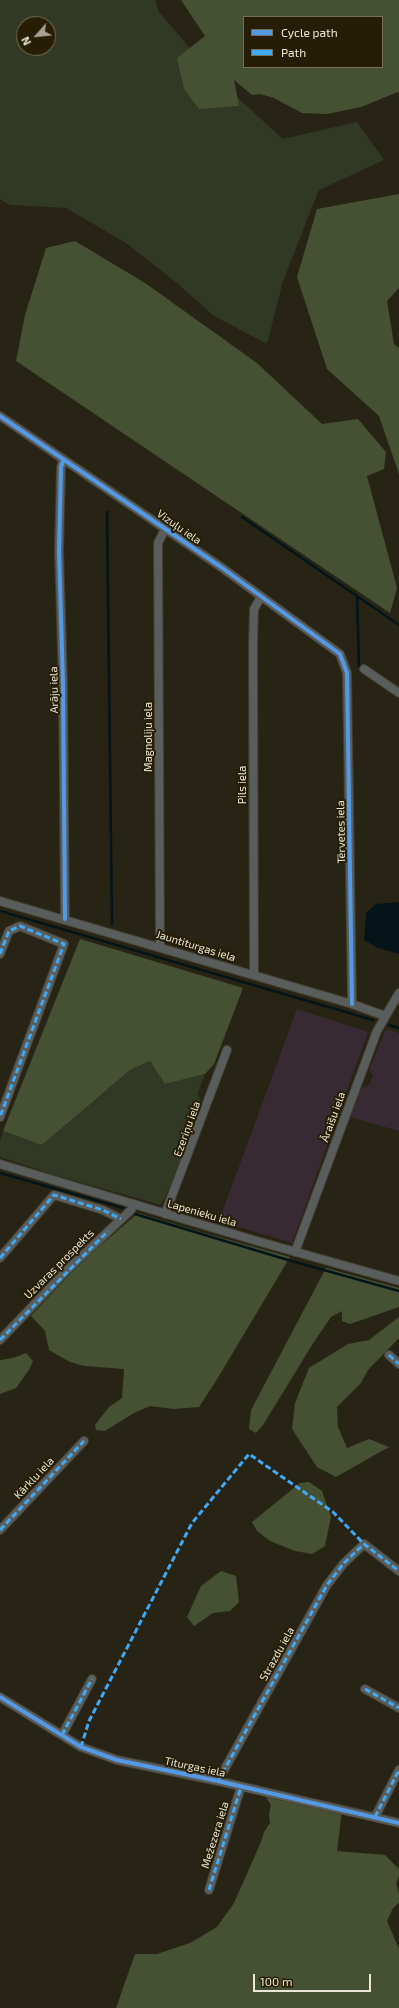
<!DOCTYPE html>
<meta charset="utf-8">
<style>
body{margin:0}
#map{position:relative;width:399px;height:2008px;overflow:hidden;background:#282415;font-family:"Exo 2",sans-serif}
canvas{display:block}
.legend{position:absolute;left:243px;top:16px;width:140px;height:52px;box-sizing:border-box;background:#261e04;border:1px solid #756e58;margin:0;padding:5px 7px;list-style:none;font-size:12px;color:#ebe7d7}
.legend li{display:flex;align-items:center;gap:8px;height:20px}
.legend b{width:20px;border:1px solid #756e58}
.north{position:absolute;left:16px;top:16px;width:40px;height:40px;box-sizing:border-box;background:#261e04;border:1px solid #756e58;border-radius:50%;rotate:243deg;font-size:11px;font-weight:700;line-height:16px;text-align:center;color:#ebe7d7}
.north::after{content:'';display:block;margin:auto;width:14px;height:18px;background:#a7a393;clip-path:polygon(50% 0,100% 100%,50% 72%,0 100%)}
.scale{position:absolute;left:253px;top:1974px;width:118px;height:18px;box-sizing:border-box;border:2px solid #ebe7d7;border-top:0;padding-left:5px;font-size:12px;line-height:14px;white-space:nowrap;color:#ebe7d7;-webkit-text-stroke:3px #261e04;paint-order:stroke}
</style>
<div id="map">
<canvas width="399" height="2008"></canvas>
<ul class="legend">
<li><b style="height:5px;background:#5399e6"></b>Cycle path</li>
<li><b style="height:5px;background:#3fa9f5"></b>Path</li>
</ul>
<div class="north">N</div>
<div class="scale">100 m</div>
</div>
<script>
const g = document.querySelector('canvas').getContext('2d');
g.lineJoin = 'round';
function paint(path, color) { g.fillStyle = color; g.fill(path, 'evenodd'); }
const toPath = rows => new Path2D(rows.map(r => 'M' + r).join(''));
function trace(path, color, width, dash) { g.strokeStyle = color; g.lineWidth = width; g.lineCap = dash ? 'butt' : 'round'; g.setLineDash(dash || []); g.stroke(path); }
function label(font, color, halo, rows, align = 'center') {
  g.font = font + ' "Exo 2",sans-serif'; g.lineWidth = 4; g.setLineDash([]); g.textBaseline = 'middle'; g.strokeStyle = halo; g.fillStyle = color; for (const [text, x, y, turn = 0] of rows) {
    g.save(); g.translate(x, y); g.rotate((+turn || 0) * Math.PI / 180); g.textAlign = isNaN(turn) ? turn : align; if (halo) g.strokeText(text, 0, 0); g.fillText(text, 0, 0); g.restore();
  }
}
paint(toPath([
 [297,1009,368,1032,292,1243,219,1221],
 [386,1029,399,1033,399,1131,350,1117,361,1088,370,1084,373,1075,369,1070]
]), '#372a33');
paint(toPath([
 [0,0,155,0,159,12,214,76,283,139,357,122,384,160,319,190,283,281,267,344,214,316,177,283,126,243,66,208,10,205,0,199],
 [24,24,48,24,48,48,24,48],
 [150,1061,165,1084,205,1074,198,1093,201,1103,181,1165,161,1205,58,1176,0,1157,0,1141,3,1131,42,1145,130,1070]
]), '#313824');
paint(toPath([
 [181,0,399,0,399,93,398,92,361,107,327,114,302,113,274,98,260,94,252,95,234,80,239,106,199,109,184,89,177,58,205,36],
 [244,17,382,17,382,67,244,67],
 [399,194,399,288,387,301,394,344,399,348,399,474,379,416,327,369,297,277,317,209],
 [75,241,145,283,257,363,322,424,358,419,386,452,384,469,367,476,397,588,390,613,16,361,25,315,46,248],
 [80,939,243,988,214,1064,205,1074,165,1084,150,1061,130,1070,42,1145,3,1131],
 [138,1213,201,1232,290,1257,216,1381,199,1407,174,1409,150,1406,134,1413,105,1431,96,1430,95,1425,109,1407,122,1398,124,1369,84,1366,70,1362,49,1350,45,1331,31,1316,80,1263],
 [326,1268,399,1288,399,1307,350,1324,342,1321,342,1311,331,1317,312,1345,263,1425,256,1433,249,1429,251,1410],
 [399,1317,399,1338,368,1370,361,1383,337,1407,338,1427,347,1448,369,1439,389,1447,336,1477,317,1467,292,1429,295,1403,309,1368,348,1344,369,1340],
 [26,1353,33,1361,29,1370,16,1388,0,1394,0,1360,13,1358],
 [309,1482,322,1491,331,1517,325,1546,312,1554,295,1551,270,1541,257,1531,252,1522,300,1483],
 [221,1571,236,1576,239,1602,230,1611,213,1613,194,1626,187,1617,201,1586],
 [262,1791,342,1810,337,1851,385,1855,399,1869,399,1876,396,1883,399,1894,399,1903,393,1908,387,1921,399,1949,399,2008,116,2008,135,1954,157,1954,190,1943,217,1927,234,1903,261,1842,264,1832,270,1823,269,1814,271,1805]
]), '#455132');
paint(toPath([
 [399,902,399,954,378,948,364,940,366,913,376,904]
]), '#041419');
trace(toPath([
 [107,512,112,924],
 [242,517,399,625],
 [357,596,359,666],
 [0,911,373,1020],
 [389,1025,399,1028],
 [0,1173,123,1208],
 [135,1214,288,1260,399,1291]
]), '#041419', 2.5);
const street = toPath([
 [0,416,221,567,340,654,347,673,352,1004],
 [63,461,61,467,59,551,63,683,65,919],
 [364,669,399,693],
 [0,901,352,1004,385,1016],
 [160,947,158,543,165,529],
 [0,954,9,931,20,926,64,944,0,1117],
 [254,975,253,643,254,609,261,597],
 [0,1164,257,1241,399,1281],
 [165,1214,227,1050],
 [295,1252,377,1031,399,993],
 [0,1258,54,1195,103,1210,121,1219],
 [0,1340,67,1270,131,1210,134,1204],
 [389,1355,399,1364],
 [0,1530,84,1441],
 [365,1689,399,1708],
 [0,1697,81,1747,117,1760,218,1781,399,1823],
 [62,1735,92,1679],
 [218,1781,327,1585,344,1563,364,1544,399,1571],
 [375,1817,399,1770],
 [209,1890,241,1787]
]);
trace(street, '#423e32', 10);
trace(street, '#595d5b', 8);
trace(toPath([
 [0,954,9,931,20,926,64,944,0,1117],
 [0,1258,54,1195,103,1210,121,1219],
 [0,1340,108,1231],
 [389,1355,399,1364],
 [0,1530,84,1441],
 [365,1689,399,1708],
 [62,1735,92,1679],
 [81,1747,89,1721,192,1523,249,1454,333,1512,364,1544,399,1571],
 [218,1781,327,1585,344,1563,364,1544],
 [375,1817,399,1770],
 [209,1890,241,1787]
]), '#3fa9f5', 3, [6, 3]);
trace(toPath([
 [0,416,221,567,340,654,347,673,352,1004],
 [63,461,61,467,59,551,63,683,65,919],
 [0,1697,81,1747,117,1760,218,1781,399,1823]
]), '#5399e6', 4);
label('11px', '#ebe7d7', '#261e04', [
 ["Vizuļu iela",179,527,35],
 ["Arāju iela",54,690,-91],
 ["Magnoliju iela",148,737,-90],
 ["Pils iela",242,785,-90],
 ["Tērvetes iela",341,832,-91],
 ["Jauntiturgas iela",196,946,17],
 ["Āraišu iela",333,1117,-70],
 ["Ezeriņu iela",187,1129,-70],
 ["Lapenieku iela",202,1213,16],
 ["Uzvaras prospekts",59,1264,-45],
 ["Kārklu iela",34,1478,-47],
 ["Strazdu iela",277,1654,-61],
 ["Titurgas iela",195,1767,12],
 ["Mežezera iela",215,1835,-73]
]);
</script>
